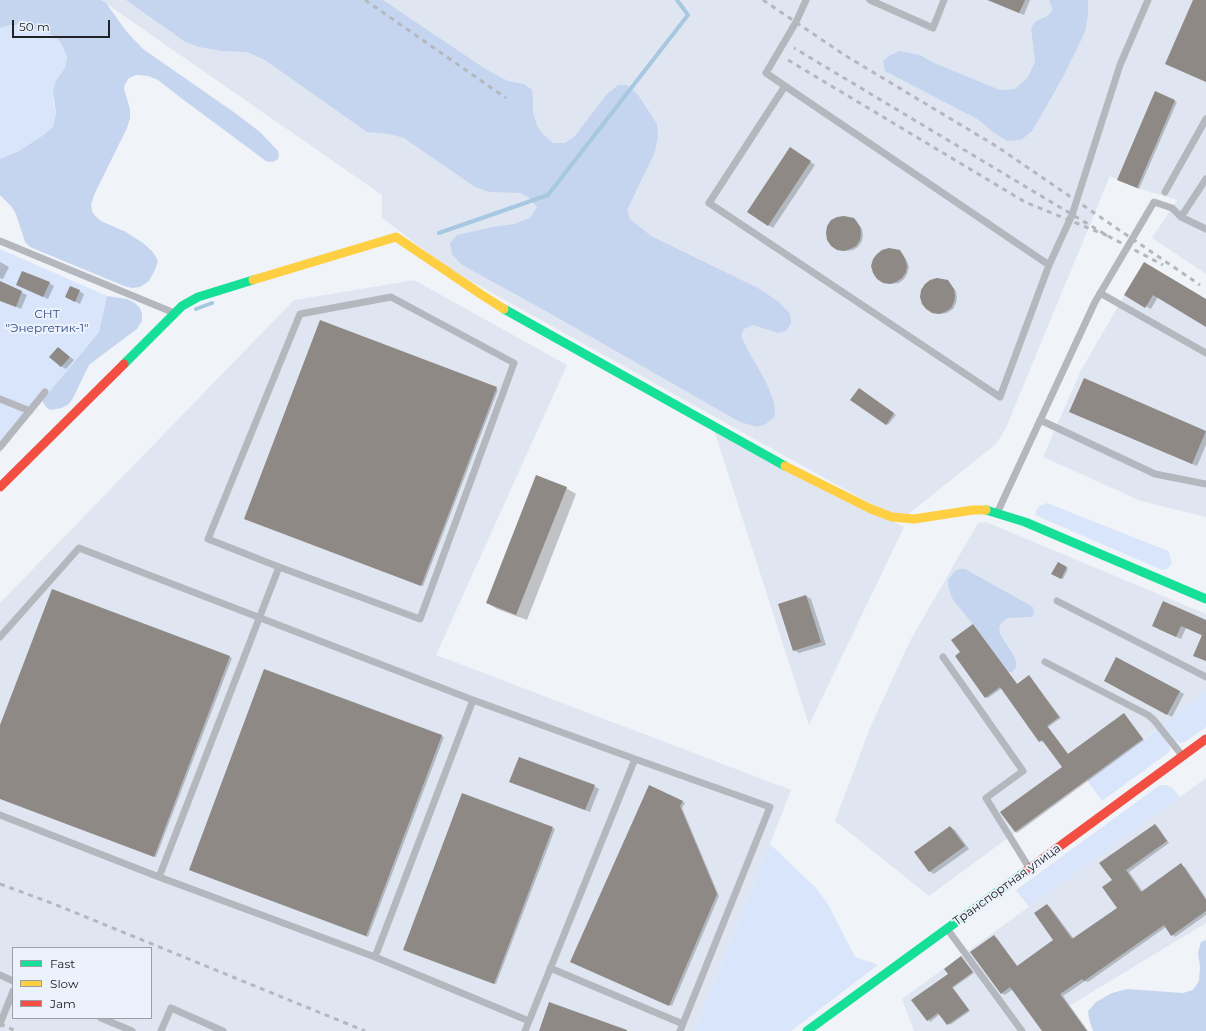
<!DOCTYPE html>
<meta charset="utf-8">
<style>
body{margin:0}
#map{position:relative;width:1206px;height:1031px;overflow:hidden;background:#f0f3f8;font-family:Montserrat,sans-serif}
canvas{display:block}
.legend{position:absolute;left:12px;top:947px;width:140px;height:72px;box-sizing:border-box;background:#ecf2fc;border:1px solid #9a9fa6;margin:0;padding:5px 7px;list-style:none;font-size:12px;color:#202226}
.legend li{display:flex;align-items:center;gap:8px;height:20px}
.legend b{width:20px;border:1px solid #9a9fa6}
.scale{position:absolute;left:12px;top:20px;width:98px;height:18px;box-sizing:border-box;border:2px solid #202226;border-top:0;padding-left:5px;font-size:12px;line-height:14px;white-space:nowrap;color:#202226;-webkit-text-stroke:3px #ecf2fc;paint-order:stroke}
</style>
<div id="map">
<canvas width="1206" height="1031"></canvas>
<ul class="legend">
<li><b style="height:5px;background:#16e098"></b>Fast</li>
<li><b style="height:5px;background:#ffcf43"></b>Slow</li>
<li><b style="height:5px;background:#f24e42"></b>Jam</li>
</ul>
<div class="scale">50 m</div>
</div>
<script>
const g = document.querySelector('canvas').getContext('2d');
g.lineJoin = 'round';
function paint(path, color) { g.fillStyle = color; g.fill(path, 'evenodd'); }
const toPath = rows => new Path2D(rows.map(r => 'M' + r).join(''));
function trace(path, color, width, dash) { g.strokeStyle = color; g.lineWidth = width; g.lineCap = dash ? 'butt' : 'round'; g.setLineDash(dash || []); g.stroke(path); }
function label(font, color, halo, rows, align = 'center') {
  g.font = font + ' Montserrat,sans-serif'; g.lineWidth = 4; g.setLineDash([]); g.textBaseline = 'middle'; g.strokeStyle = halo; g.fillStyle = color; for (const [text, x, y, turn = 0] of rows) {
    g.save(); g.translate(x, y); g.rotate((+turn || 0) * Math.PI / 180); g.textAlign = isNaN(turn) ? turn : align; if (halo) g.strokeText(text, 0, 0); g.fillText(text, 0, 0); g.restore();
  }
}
paint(toPath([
 [101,0,1206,0,1206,274,1152,238,1177,200,1137,188,1110,176,1005,430,996,444,905,517,875,506,451,270,382,218,382,195],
 [1144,262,1206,299,1206,517,1141,501,1043,457,1081,370],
 [414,280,567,365,436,655,791,790,770,844,694,1031,0,1031,0,603,294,300],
 [13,948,151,948,151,1018,13,1018],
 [714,430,904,527,809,725],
 [986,522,1206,614,1206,691,1172,718,1099,771,929,896,835,821,870,728,910,641,978,523],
 [1206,778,1206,923,1069,1006,1087,1031,914,1031,902,999]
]), '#dfe6f1');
paint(toPath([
 [10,25,27,26,44,32,56,37,62,45,67,57,65,68,56,80,53,101,56,113,53,127,42,136,19,151,0,159,0,28],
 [0,249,107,296,99,332,0,453],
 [1047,503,1168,551,1172,562,1170,566,1167,569,1162,570,1035,515,1037,509,1040,506],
 [1206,691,1206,727,1185,742,1180,743,1176,741,1163,725],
 [1158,729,1168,743,1170,747,1169,752,1102,801,1087,780],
 [1160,785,1166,785,1172,788,1180,797,1029,907,1016,890],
 [770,844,817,889,828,904,855,957,878,965,791,1031,694,1031]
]), '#d9e5fb');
paint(toPath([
 [0,0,101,0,106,3,127,32,143,49,235,113,260,132,278,151,279,157,277,160,272,162,266,161,185,101,158,80,148,76,136,75,129,78,125,84,124,89,130,109,130,118,127,128,94,195,91,205,92,211,95,216,101,221,126,232,143,243,153,252,158,261,155,270,149,281,140,287,132,288,124,286,30,247,25,242,16,214,11,206,0,195,0,159,19,151,42,136,53,127,56,113,53,92,56,80,65,68,67,57,62,45,56,37,44,32,27,26,10,25,0,28],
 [126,0,383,0,487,70,508,81,524,84,532,90,533,99,533,112,537,126,543,134,553,143,565,143,575,136,606,95,618,85,627,85,638,95,657,124,658,136,655,152,627,210,630,219,651,236,758,288,779,302,790,314,791,323,786,331,778,333,753,325,744,329,741,336,749,352,766,382,774,402,775,416,766,424,757,427,740,422,546,311,471,270,461,264,452,254,450,243,457,235,492,227,514,224,530,218,537,207,528,197,520,193,489,192,475,187,404,138,389,134,367,132,265,60,247,52,222,51,199,47,184,41],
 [1049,0,1088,0,1088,15,1085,32,1063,77,1032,131,1021,140,1007,141,993,132,979,120,885,71,883,61,889,56,899,51,920,55,934,63,1000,90,1015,89,1028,77,1035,62,1031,28,1036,21,1046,17,1053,10],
 [107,296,127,299,135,303,140,308,142,314,142,321,137,329,98,358,89,365,73,398,69,404,62,408,50,410,46,407,42,401,99,332],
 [960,569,965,569,1033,607,1034,614,1031,617,1008,618,1002,622,999,628,1000,634,1014,656,1016,662,1016,667,1012,672,1008,672,973,624,953,600,948,586,948,580,955,571],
 [1206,940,1206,1031,1093,1031,1089,1019,1088,1011,1096,1002,1112,993,1127,989,1183,993,1193,990,1199,981,1200,967,1198,953,1201,942]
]), '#c6d5ef');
paint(toPath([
 [987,0,1030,0,1024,15],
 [1155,93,1177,102,1139,189,1120,180],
 [795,151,815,165,773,228,748,212],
 [854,219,856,220,862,229,863,235,862,241,858,247,853,250,846,251,840,250],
 [899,251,902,253,907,261,909,267,907,274,904,279,899,283,892,284,886,283],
 [0,262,9,267,3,279,0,278],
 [1144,263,1206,300,1206,326,1158,297,1151,309,1125,295],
 [947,281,956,291,957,297,956,303,953,309,947,313,941,314,935,313,927,309],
 [49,283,54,286,48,299,22,287],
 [10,287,27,295,21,309,5,302],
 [79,291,84,294,80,304,71,299],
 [58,348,74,360,66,369,61,366],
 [1084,380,1206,432,1206,445,1197,466,1075,414],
 [496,388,498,390,423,586,245,519],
 [859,389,896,415,888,425,852,400],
 [566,488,576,494,527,620,497,609,487,603],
 [1058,563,1068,569,1063,579,1053,574],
 [52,590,232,658,156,857,0,798,0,728],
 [806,596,811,599,826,645,799,653,794,650],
 [1206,621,1206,661,1199,658,1203,636,1186,628,1181,639,1158,629],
 [973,625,1018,685,1029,676,1031,678,1061,718,1048,727,1068,754,1124,714,1144,740,1017,833,1015,831,1063,767,1043,741,1042,742,1040,741,1002,688,988,698,986,697,962,652],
 [1117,658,1184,694,1172,717,1105,681],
 [265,670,444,737,368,937,192,871],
 [515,784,594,786,599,789,590,812],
 [649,786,685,803,682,808,719,896,672,1006,573,962],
 [1155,825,1158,827,1169,843,1129,872,1143,892,1181,865,1185,867,1206,898,1206,915,1175,937,1172,935,1166,927,1088,982,1085,981,1063,996,1088,1031,1043,1031,1013,989,1005,995,1002,993,994,936,997,938,1018,967,1055,940,1047,905,1050,907,1074,939,1118,908,1113,881],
 [950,827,955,830,969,849,934,874,929,871],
 [553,828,555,829,496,984,406,950],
 [961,958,974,973,953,988,970,1011,950,1025,940,1014,930,1022,913,1000,949,974]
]), '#0003');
trace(toPath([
 [439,233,548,195,688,15,677,0],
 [196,309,212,303]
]), '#a6c8e0', 4);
paint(toPath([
 [988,0,1025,0,1019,13],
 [1193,0,1206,0,1206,82,1165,64],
 [1155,91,1175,100,1137,188,1117,180],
 [790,147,811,161,768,226,747,212],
 [844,216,854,218,860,227,861,233,860,240,856,246,850,249,844,251,837,250,831,246,827,240,826,233,827,226,831,220,837,217],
 [889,248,900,250,905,259,907,266,906,272,902,278,896,282,890,284,883,283,877,279,873,273,871,266,873,259,877,254,882,250],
 [1144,262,1206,299,1206,327,1153,295,1145,308,1124,295],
 [22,271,50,282,43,297,16,285],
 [937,278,948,280,954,289,955,296,954,302,951,308,945,312,939,314,932,313,926,309,922,304,920,297,921,290,925,284,930,280],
 [0,281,22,291,16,307,0,301],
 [70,286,80,290,75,302,65,297],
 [320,320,497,387,421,586,244,519],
 [58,347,70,357,61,367,49,357],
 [1084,378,1206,431,1192,464,1069,412],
 [859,388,894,413,886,425,850,400],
 [536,475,567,487,516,615,486,603],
 [1058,562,1067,567,1061,579,1051,574],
 [52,589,230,656,154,857,0,799,0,725],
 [806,595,821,642,793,651,778,604],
 [1163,601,1206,620,1206,661,1193,656,1202,635,1181,626,1176,637,1152,626],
 [973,624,1017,684,1029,675,1059,717,1047,726,1068,754,1124,713,1143,739,1015,832,1000,812,1062,767,1042,740,1039,742,1000,687,985,698,955,656,960,652,951,640],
 [1116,657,1180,691,1167,715,1104,681],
 [264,669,442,735,366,936,189,870],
 [519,757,595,785,585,810,509,782],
 [649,785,683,801,680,806,717,894,669,1006,570,962],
 [462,793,553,827,494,984,403,950],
 [1155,824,1167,841,1126,870,1141,892,1181,863,1206,900,1206,911,1171,936,1164,925,1084,981,1082,979,1060,994,1087,1031,1042,1031,1010,987,1001,994,970,952,994,935,1017,966,1053,940,1034,913,1047,904,1072,939,1117,908,1102,887,1112,880,1099,863],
 [950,826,965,846,929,872,914,852],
 [961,956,973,972,952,987,969,1010,947,1025,938,1013,927,1021,911,1000,948,974,944,969],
 [549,1002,627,1030,627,1031,539,1031]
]), '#8e8984');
trace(toPath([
 [870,0,933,28,944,0],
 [785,86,766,73,796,22,806,0],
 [1165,192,1206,119],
 [1181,217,1206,179],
 [0,241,172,312],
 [1049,265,785,86,709,203,1000,397,1049,265,1072,215,1120,65,1148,0],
 [1100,293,1206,353],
 [0,399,30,411],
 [1040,420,1155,474,1206,484],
 [0,447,45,392],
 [998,511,1095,302,1154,202,1172,208,1181,217,1206,229],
 [1057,601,1206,677],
 [0,637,79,548,473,700,635,759,770,807,680,1031],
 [943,657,1023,771,986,798,1028,866],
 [1045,662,1148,715,1154,720,1181,754],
 [0,815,159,877,375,957,529,1021],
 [159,877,279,567,420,619,514,363,391,297,300,314,208,539,279,567],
 [948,930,1022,1031],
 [375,957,473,700],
 [550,968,683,1024],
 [0,975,13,981],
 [101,1018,132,1031],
 [0,1024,13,991],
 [161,1031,171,1008,223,1031],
 [525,1031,635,759]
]), '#b4b8be', 7);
trace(toPath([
 [504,309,785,466],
 [124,364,182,306,198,297,253,280],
 [986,510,1025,522,1206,599],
 [807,1031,1026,871]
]), '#16e098', 9);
trace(toPath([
 [253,280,396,237,482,295,504,309],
 [785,466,871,509,892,517,914,519,973,510,986,510]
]), '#ffcf43', 9);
trace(toPath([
 [0,487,124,364],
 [1026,871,1206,739]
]), '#f24e42', 9);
trace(toPath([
 [365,0,506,98],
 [763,0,846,56,996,146,1200,285],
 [788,60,1025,202,1108,236,794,48],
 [1108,236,1163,265],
 [0,884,54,904,365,1031],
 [0,1024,16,1031]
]), '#b4b8bc', 3, [5, 5]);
label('12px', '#314e86', '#ecf2fc', [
 ["СНТ",47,314],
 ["\"Энергетик-1\"",47,328]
]);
label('12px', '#202226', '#ecf2fc', [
 ["Транспортная улица",1007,885,-36]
]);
</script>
